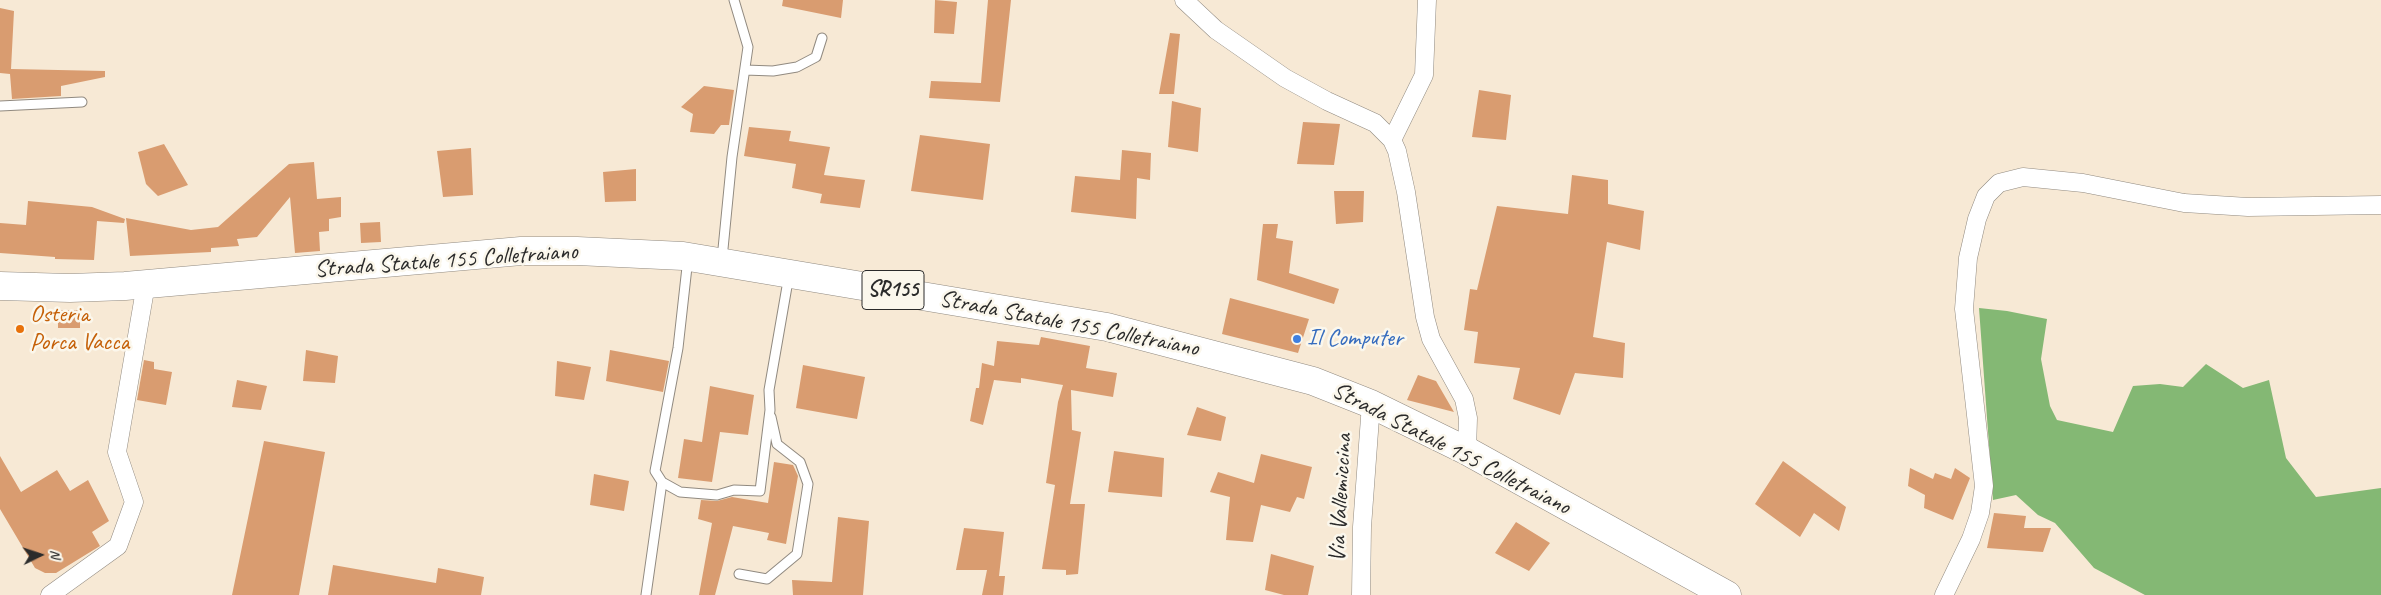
<!DOCTYPE html>
<style>
body{margin:0}
#map{position:relative;width:2381px;height:595px;overflow:hidden;background:#f7e9d5;font-family:Caveat,sans-serif}
canvas{display:block}
.north{position:absolute;left:15px;top:530px;width:50px;height:50px;-webkit-text-stroke:4px #fbf7ec;paint-order:stroke;rotate:86deg;font-size:14px;font-weight:700;line-height:20px;text-align:center;color:#2b2b2b}
.north::after{content:'';display:block;margin:auto;width:18px;height:22px;background:#2b2b2b;clip-path:polygon(50% 0,100% 100%,50% 72%,0 100%)}
</style>
<div id="map">
<canvas width="2381" height="595"></canvas>
<div class="north">N</div>
</div>
<script>
const g = document.querySelector('canvas').getContext('2d');
g.lineJoin = 'round';
function paint(path, color) { g.fillStyle = color; g.fill(path, 'evenodd'); }
const toPath = rows => new Path2D(rows.map(r => 'M' + r).join(''));
function trace(path, color, width, dash) { g.strokeStyle = color; g.lineWidth = width; g.lineCap = dash ? 'butt' : 'round'; g.setLineDash(dash || []); g.stroke(path); }
function label(font, color, halo, rows, align = 'center') {
  g.font = font + ' Caveat,sans-serif'; g.lineWidth = 5; g.setLineDash([]); g.textBaseline = 'middle'; g.strokeStyle = halo; g.fillStyle = color; for (const [text, x, y, turn = 0] of rows) {
    g.save(); g.translate(x, y); g.rotate((+turn || 0) * Math.PI / 180); g.textAlign = isNaN(turn) ? turn : align; if (halo) g.strokeText(text, 0, 0); g.fillText(text, 0, 0); g.restore();
  }
}
paint(toPath([
 [1979,308,2007,311,2047,319,2041,359,2050,406,2057,420,2113,432,2133,386,2160,384,2183,387,2206,364,2243,388,2269,380,2286,458,2316,497,2381,488,2381,595,2145,595,2094,568,2055,523,2038,515,2016,495,1993,500]
]), '#84b874');
paint(toPath([
 [783,0,843,0,841,18,782,6],
 [935,0,957,2,954,34,934,33],
 [988,0,1011,0,1000,102,929,98,931,81,981,83],
 [0,8,14,11,11,69,105,71,105,77,61,86,61,96,12,99,10,74,0,73],
 [1170,33,1180,34,1174,94,1159,94],
 [704,86,734,90,729,125,721,125,714,134,690,132,693,114,681,107],
 [1479,90,1511,95,1506,140,1472,137],
 [1172,101,1201,108,1198,152,1168,147],
 [1303,122,1340,124,1334,165,1297,164],
 [749,127,791,131,789,141,830,147,824,175,865,180,860,208,820,203,822,194,792,188,796,164,744,156],
 [920,135,990,144,983,200,911,191],
 [164,144,188,185,158,196,146,184,138,152],
 [471,148,473,195,443,197,437,151],
 [1122,150,1151,153,1150,180,1137,178,1136,219,1071,212,1075,176,1120,180],
 [314,162,317,199,341,197,341,217,329,219,329,231,319,232,320,251,295,253,290,197,257,237,237,239,239,246,211,248,211,252,130,256,126,218,191,230,218,227,289,164],
 [636,169,636,201,605,202,603,172],
 [1572,175,1608,180,1608,204,1644,211,1640,250,1607,242,1593,337,1625,343,1623,378,1575,373,1560,415,1513,399,1520,368,1474,363,1478,332,1464,330,1470,289,1477,290,1497,206,1568,214],
 [1334,191,1364,191,1363,222,1336,224],
 [28,201,92,207,125,219,124,223,97,221,94,260,55,259,55,257,0,253,0,223,26,225],
 [380,222,381,242,361,243,360,223],
 [1263,224,1278,224,1276,238,1293,241,1289,273,1339,289,1334,304,1257,280],
 [1230,298,1309,319,1298,353,1222,334],
 [58,310,80,310,80,328,58,328],
 [1041,337,1090,346,1086,368,1117,373,1113,397,1071,390,1072,430,1081,432,1070,504,1085,504,1078,574,1066,575,1066,570,1042,569,1055,485,1046,483,1058,402,1063,385,1021,378,1021,383,994,380,983,425,970,421,976,388,979,388,982,363,994,366,997,341,1039,345],
 [306,350,338,356,335,383,303,381],
 [610,350,669,361,663,392,606,381],
 [144,360,154,362,154,369,172,372,166,405,137,400],
 [557,361,591,367,584,400,555,396],
 [803,365,865,377,857,419,796,408],
 [1418,375,1436,381,1454,412,1407,400],
 [237,380,267,386,261,410,232,407],
 [710,386,754,395,748,435,720,432,712,482,678,478,684,439,702,442],
 [1197,407,1226,417,1221,441,1187,435],
 [264,441,325,452,299,595,232,595],
 [1114,451,1164,458,1162,497,1108,492],
 [1261,454,1312,467,1304,499,1297,497,1290,512,1261,505,1253,542,1226,540,1230,497,1210,492,1218,472,1254,483],
 [0,456,21,492,57,470,70,491,88,480,109,521,92,532,100,546,56,573,45,573,35,568,0,509],
 [1783,461,1846,507,1839,531,1814,513,1800,537,1755,504],
 [774,462,793,465,798,476,786,544,767,540,769,533,733,526,715,595,699,595,712,523,698,519,701,500,717,501,732,497,768,503],
 [1910,468,1933,479,1935,473,1951,479,1955,468,1970,478,1953,520,1924,508,1925,495,1908,486],
 [594,474,629,481,624,511,590,505],
 [1994,513,2026,516,2024,528,2051,528,2043,552,1987,548],
 [838,517,869,521,863,595,793,595,792,580,832,582],
 [1516,522,1550,543,1529,571,1495,553],
 [964,528,1004,532,999,576,1005,576,1003,595,982,595,987,570,956,570],
 [1271,554,1314,566,1308,595,1284,595,1265,590],
 [333,565,436,583,438,568,484,577,481,595,328,595]
]), '#d99c70');
const service = toPath([
 [745,70,773,71,797,67,816,57,822,38],
 [0,106,82,102],
 [688,258,678,348,655,471,662,482,680,492,717,495,734,490,760,491,770,410,769,390,789,275],
 [722,259,732,157,748,47,734,0],
 [739,574,767,579,797,554,808,484,800,462,777,444,771,417],
 [646,595,662,482]
]);
const minor = toPath([
 [1184,0,1216,30,1285,78,1327,101,1375,123,1392,140,1397,151,1406,192,1425,317,1431,339,1464,399,1468,418,1467,451],
 [1392,140,1424,75,1427,0],
 [50,595,118,546,134,502,117,452,146,284],
 [1361,595,1362,527,1371,404],
 [1944,595,1971,539,1980,513,1984,486,1964,309,1968,258,1977,219,1986,196,1999,183,2023,177,2083,183,2184,203,2248,207,2381,205]
]);
const primary = toPath([
 [0,286,70,288,125,286,521,251,577,251,683,256,1107,327,1313,381,1371,404,1467,451,1727,595]
]);
trace(service, '#918a80', 11);
trace(minor, '#918a80', 19);
trace(primary, '#918a80', 29);
trace(service, '#fff', 9);
trace(minor, '#fff', 18);
trace(primary, '#fff', 28);
for (const [x, y, r, color] of [
 [20,329,5,"#e8710a"],
 [1297,339,5,"#3f7fe0"]
]) { const dot = new Path2D(); dot.arc(x, y, r, 0, 2 * Math.PI); g.fillStyle = color; g.fill(dot); trace(dot, '#fbf7ec', 2); }
for (const [x, y, w] of [
 [893,290,62]
]) { const box = new Path2D(); box.roundRect(x - w / 2, y - 19.5, w, 39, 4); g.fillStyle = '#fbf7ec'; g.fill(box); trace(box, '#2b2b2b', 1); }
label('bold 22px', '#2b2b2b', null, [
 ["SR155",893,290]
]);
label('24px', '#2b2b2b', '#fbf7ec', [
 ["Strada Statale 155 Colletraiano",446,261,-4],
 ["Strada Statale 155 Colletraiano",1069,324,11],
 ["Strada Statale 155 Colletraiano",1451,449,27],
 ["Via Vallemiccina",1341,498,-87]
]);
label('24px', '#c56008', '#fbf7ec', [
 ["Osteria",30,315],
 ["Porca Vacca",30,343]
], 'left');
label('24px', '#366cbe', '#fbf7ec', [
 ["Il Computer",1307,339]
], 'left');
</script>
